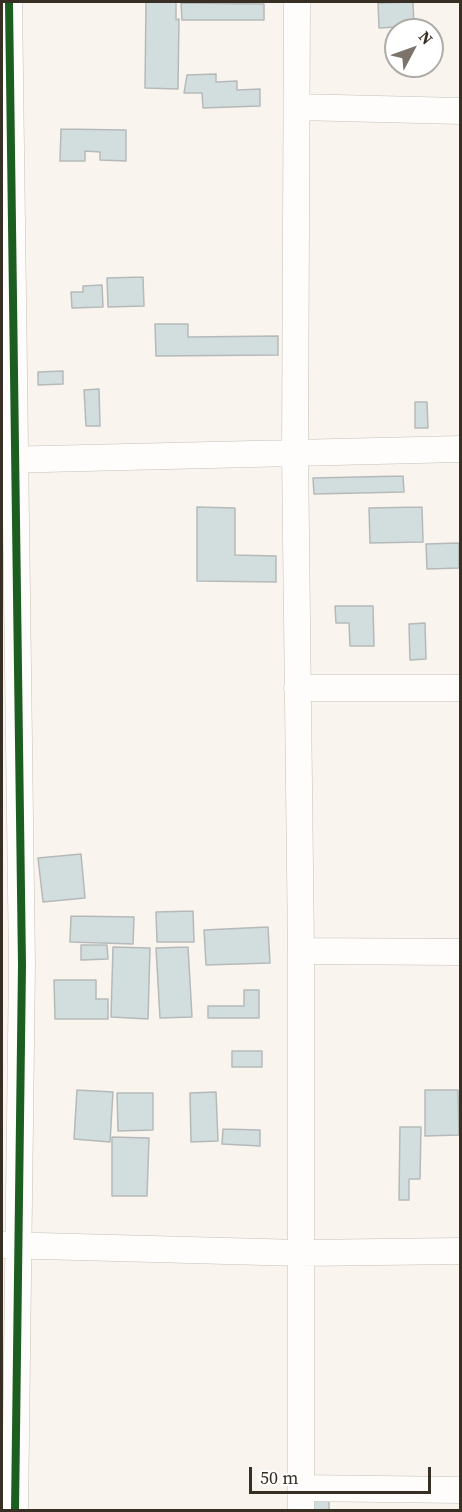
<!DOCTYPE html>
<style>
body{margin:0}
#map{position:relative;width:462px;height:1512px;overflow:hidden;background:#f9f4ee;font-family:"Source Serif 4",serif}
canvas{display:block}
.frame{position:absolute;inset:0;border:3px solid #382f24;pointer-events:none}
.north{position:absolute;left:384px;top:18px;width:60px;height:60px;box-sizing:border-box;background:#fff;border:2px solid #afaca7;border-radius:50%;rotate:49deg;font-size:16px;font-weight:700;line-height:24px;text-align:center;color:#382f24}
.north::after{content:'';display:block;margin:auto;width:21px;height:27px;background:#7c746b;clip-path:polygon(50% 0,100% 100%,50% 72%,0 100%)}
.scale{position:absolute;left:249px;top:1467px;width:182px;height:27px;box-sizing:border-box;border:3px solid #382f24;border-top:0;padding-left:8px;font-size:18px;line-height:21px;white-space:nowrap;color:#382f24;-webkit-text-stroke:4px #fff;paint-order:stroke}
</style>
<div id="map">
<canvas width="462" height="1512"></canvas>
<div class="frame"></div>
<div class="north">N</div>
<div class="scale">50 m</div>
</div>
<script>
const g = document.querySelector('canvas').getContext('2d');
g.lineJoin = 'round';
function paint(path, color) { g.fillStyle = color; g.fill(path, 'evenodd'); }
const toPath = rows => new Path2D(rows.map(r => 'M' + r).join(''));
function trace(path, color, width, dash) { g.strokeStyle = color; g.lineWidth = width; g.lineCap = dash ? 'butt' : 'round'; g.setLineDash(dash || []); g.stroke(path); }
const building = toPath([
 [146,2,176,2,176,20,179,19,178,89,145,88,146,2],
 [413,2,414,26,379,28,378,3,413,2],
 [181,3,264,4,264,20,182,20,181,3],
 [216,74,216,82,237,81,237,90,260,89,260,106,203,108,202,93,184,93,187,75,216,74],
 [61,129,126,130,126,161,100,160,100,152,85,151,85,161,60,161,61,129],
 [143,277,144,306,108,307,107,278,143,277],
 [102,285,103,307,72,308,71,292,83,292,83,286,102,285],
 [155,324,188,324,188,337,278,336,278,355,156,356,155,324],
 [63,371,63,384,38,385,38,372,63,371],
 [99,389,100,426,86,426,84,390,99,389],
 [415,402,427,402,428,428,415,428,415,402],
 [403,476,404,492,314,494,313,478,403,476],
 [197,507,235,508,235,555,276,556,276,582,197,581,197,507],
 [422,507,423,542,370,543,369,508,422,507],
 [459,543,459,568,427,569,426,544,459,543],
 [335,606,373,606,374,646,350,646,349,623,336,623,335,606],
 [425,623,426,659,410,660,409,624,425,623],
 [81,854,85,898,43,902,38,858,81,854],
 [193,911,194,942,157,942,156,912,193,911],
 [71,916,134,917,133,944,70,942,71,916],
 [268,927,270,963,206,965,204,930,268,927],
 [81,945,107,945,108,959,81,960,81,945],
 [113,947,150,948,148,1019,111,1017,113,947],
 [188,947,192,1017,160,1018,156,948,188,947],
 [54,980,96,980,96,999,108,999,108,1019,55,1019,54,980],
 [244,990,259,990,259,1018,208,1018,208,1006,244,1006,244,990],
 [232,1051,262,1051,262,1067,232,1067,232,1051],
 [77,1090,113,1092,110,1142,74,1139,77,1090],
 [425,1090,458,1090,459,1135,425,1136,425,1090],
 [216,1092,218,1141,191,1142,190,1093,216,1092],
 [117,1093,153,1093,153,1130,118,1131,117,1093],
 [400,1127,421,1127,420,1179,409,1179,409,1200,399,1200,400,1127],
 [223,1129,260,1130,260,1146,222,1144,223,1129],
 [112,1137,149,1138,147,1196,112,1196,112,1137],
 [311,1500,329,1500,329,1510,311,1510,311,1500]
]);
paint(building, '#d2ddde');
trace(building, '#b5bab9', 1.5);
const street = toPath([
 [9,2,22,965,15,1510],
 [297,2,295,452,301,951,301,1510],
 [297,107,460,111],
 [2,460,460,449],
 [297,688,460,688],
 [301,951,460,952],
 [2,1245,301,1253,460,1251],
 [301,1488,460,1490]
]);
trace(street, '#c5bfb7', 27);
trace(street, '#fefdfc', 26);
trace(toPath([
 [9,2,22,965,15,1510]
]), '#1b5e20', 8);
</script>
